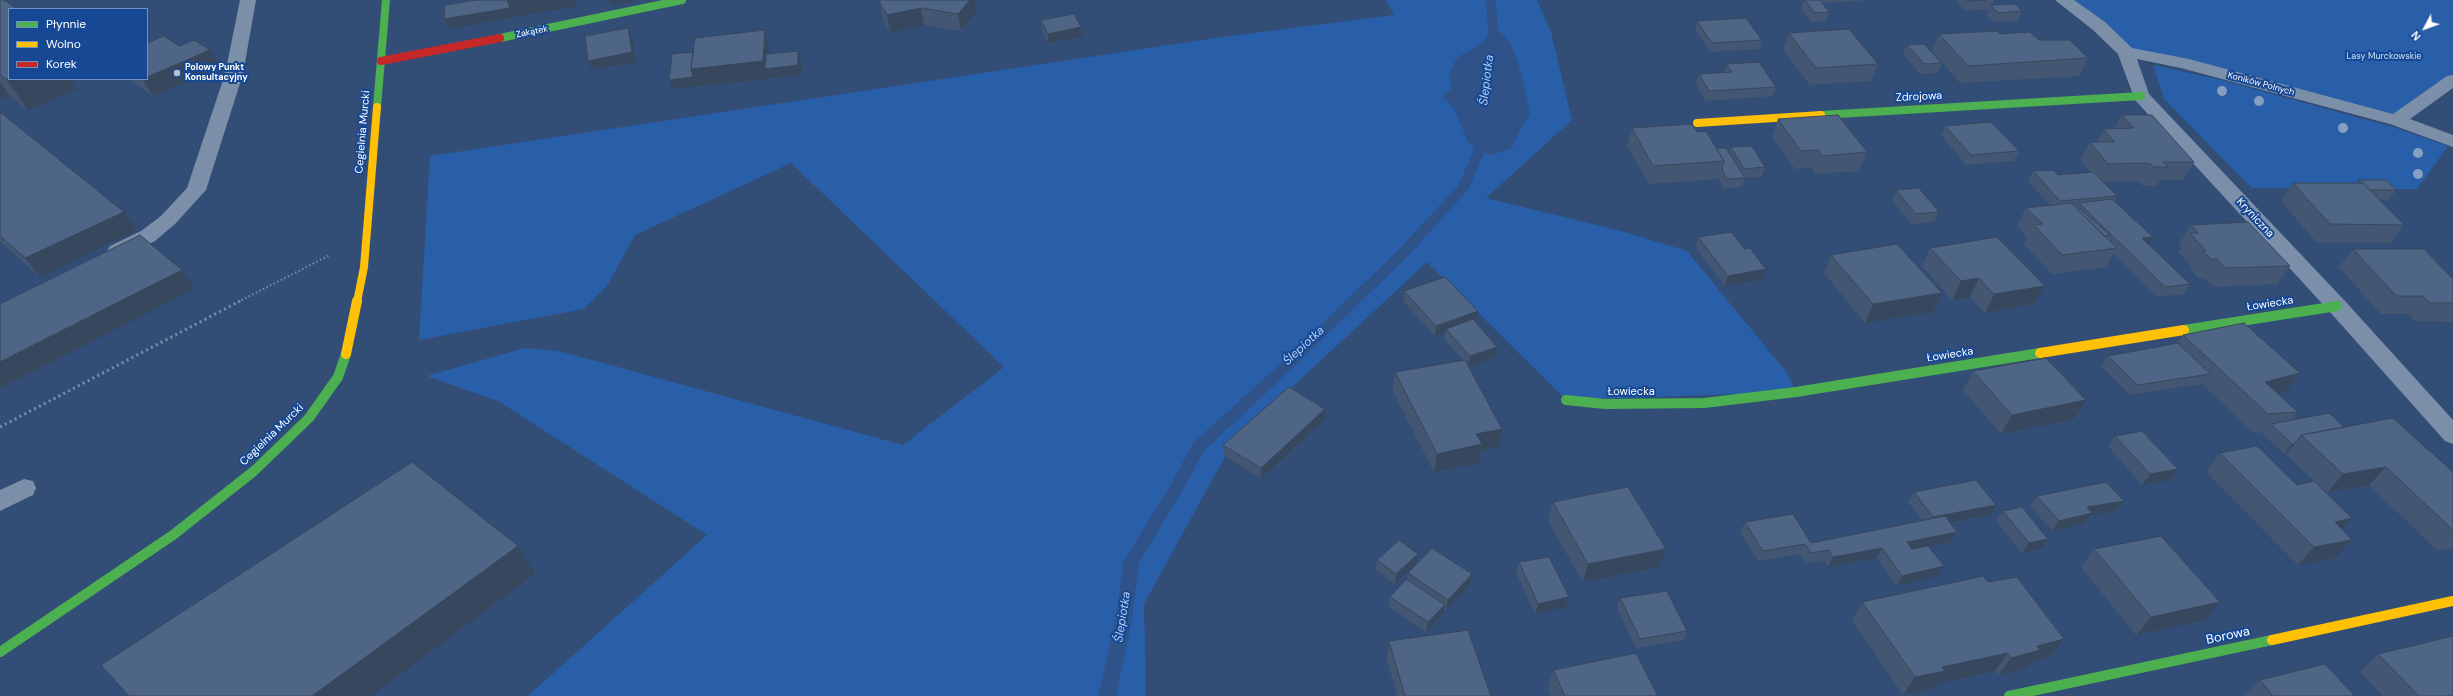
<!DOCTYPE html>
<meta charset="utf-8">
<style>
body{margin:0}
#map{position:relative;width:2453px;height:696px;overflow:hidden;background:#334e76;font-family:"DM Sans",sans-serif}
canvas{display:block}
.legend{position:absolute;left:8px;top:8px;width:140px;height:72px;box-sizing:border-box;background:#164893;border:1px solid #7391be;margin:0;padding:5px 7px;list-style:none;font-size:12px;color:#fff}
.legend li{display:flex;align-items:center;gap:8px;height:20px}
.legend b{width:20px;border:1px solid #7391be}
.north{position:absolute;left:2405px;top:8px;width:40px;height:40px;-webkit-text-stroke:3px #164893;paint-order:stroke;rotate:229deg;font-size:11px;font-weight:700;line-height:16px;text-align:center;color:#fff}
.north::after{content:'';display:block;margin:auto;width:14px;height:18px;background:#fff;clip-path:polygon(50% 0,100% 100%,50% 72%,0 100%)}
</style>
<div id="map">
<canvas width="2453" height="696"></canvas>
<ul class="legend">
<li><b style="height:5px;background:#4caf50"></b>Płynnie</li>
<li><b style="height:5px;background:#ffc107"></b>Wolno</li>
<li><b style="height:5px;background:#c62828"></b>Korek</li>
</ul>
<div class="north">N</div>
</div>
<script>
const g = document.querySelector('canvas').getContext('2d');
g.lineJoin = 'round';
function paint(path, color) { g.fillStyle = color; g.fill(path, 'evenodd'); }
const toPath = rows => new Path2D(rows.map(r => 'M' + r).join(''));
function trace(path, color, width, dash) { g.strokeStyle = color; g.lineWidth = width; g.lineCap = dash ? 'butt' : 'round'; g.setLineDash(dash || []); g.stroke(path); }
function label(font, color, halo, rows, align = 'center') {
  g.font = font + ' "DM Sans",sans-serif'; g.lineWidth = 4; g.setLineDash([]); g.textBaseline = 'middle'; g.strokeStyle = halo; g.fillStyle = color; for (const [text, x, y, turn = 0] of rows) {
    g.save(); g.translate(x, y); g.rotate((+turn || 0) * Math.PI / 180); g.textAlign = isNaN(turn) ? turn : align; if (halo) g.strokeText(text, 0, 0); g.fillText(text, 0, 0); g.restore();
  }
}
paint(toPath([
 [1386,0,1537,0,1551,32,1572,120,1486,198,1621,231,1687,251,1787,373,1796,392,1566,400,1427,262,1233,442,1144,604,1146,696,528,696,707,535,498,401,427,376,525,348,559,351,903,445,1004,367,791,163,635,235,607,286,584,309,419,340,430,156,1222,37,1394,15],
 [2063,0,2453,0,2453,80,2396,120,2126,52],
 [2153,65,2221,80,2396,128,2448,146,2417,189,2252,188,2164,99]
]), '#295ea9');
paint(toPath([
 [1493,30,1503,34,1512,47,1522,75,1530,115,1520,129,1512,148,1492,155,1479,152,1468,142,1454,108,1441,96,1452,88,1449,73,1457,58,1481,43]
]), '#2f5388');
paint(toPath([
 [1486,0,1496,0,1498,30,1496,49,1491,52,1486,49,1488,30,1486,0],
 [1481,130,1487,134,1485,152,1468,190,1409,255,1300,361,1204,451,1184,488,1139,563,1132,619,1116,696,1098,696,1116,619,1123,562,1173,481,1193,443,1290,355,1399,249,1458,186,1473,152,1475,134,1481,130]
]), '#2f5388');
trace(toPath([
 [238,302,330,255]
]), '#7b8fa9', 2, [1.5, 2.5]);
trace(toPath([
 [0,427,240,301]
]), '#7b8fa9', 3, [2, 3.5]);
paint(toPath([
 [240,0,256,0,243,74,206,190,175,224,155,241,124,256,117,258,110,256,107,251,110,246,141,231,161,216,187,188,225,74,240,0],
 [24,479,33,481,36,488,33,495,0,511,0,490,24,479]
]), '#7b8fa9');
paint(toPath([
 [2055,0,2074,0,2105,22,2132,48,2189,59,2393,114,2447,76,2453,75,2453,88,2410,119,2453,135,2453,147,2390,124,2181,68,2137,59,2149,94,2345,301,2453,420,2453,444,2445,441,2329,311,2135,100,2118,54,2093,30,2055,0]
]), '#7b8fa9');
trace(toPath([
 [500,38,682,0],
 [377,107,386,0],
 [1821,115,2141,96]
]), '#4caf50', 8);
trace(toPath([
 [2184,330,2337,306],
 [1566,400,1605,404,1704,403,1796,392,2040,353],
 [0,652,173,535,254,471,309,418,338,377,346,354],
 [2009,696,2272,640]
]), '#4caf50', 10);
trace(toPath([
 [1697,123,1821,115],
 [357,302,364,267,377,107]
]), '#ffc107', 8);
trace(toPath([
 [2040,353,2184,330],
 [346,354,357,301],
 [2272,640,2453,601]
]), '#ffc107', 10);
trace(toPath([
 [381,61,500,38]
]), '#c62828', 8);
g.fillStyle = '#879ec0';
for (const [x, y] of [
 [2222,91],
 [2259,101],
 [2343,128],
 [2418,153],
 [2418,174]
]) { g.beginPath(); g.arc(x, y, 5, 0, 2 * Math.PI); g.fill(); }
paint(toPath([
 [0,0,9,79,70,79,77,89,28,110,10,96,0,100],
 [1804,0,1871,0,1822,3,1829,12,1826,21,1811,22,1801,9],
 [1957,0,1994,0,1992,5,2022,11,2018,21,1994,22,1987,15,1989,9,1965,11,1957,2],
 [880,3,976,12,961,31,924,25,891,33,883,20],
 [1041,20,1081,27,1082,37,1048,43,1042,30],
 [1697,21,1762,40,1759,49,1710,52,1695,30],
 [1789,33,1878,64,1871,81,1810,85,1783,50],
 [1939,34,2000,34,2039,40,2088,58,2079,76,1960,83,1932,51],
 [1907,45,1942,63,1938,73,1920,74,1903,54],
 [179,46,220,68,153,96,129,79,147,79],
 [1726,64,1776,87,1773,96,1706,101,1696,84,1699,74,1724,72],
 [0,112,137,230,40,277,0,241],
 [2122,115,2194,162,2183,180,2160,180,2157,186,2143,186,2138,181,2102,182,2117,196,2114,201,2148,244,2190,284,2184,294,2158,297,2114,253,2106,267,2052,274,2024,244,2027,237,2017,226,2026,208,2050,205,2028,181,2033,171,2058,175,2090,172,2080,160,2090,142,2097,142,2104,129,2114,129],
 [1778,119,1867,152,1859,171,1815,174,1811,168,1795,169,1772,137],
 [1945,126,2019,151,2014,161,1966,165,1941,135],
 [1632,128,1697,132,1716,148,1729,153,1731,147,1765,167,1762,177,1745,178,1742,187,1724,189,1719,179,1649,184,1627,146],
 [2359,180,2396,190,2389,200,2380,200,2404,225,2390,243,2317,243,2281,201,2293,183,2356,183],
 [1896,190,1939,212,1934,222,1911,224,1892,200],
 [2191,225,2290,266,2277,284,2213,287,2205,278,2198,278,2191,269,2192,267,2178,252,2182,247,2179,244],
 [1698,237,1762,279,1725,286,1695,247],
 [1930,248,2045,286,2034,304,1985,313,1970,297,1952,300,1922,266],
 [2353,249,2453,279,2453,322,2414,321,2408,314,2381,314,2339,267],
 [1831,255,1942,293,1933,312,1865,323,1824,273],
 [1404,291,1476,321,1475,322,1495,357,1469,366,1499,447,1481,451,1479,463,1434,472,1393,391,1395,372,1463,360,1444,339,1445,333,1435,336,1403,301],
 [2183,335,2300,373,2286,392,2278,394,2298,412,2291,420,2344,427,2453,472,2453,548,2438,551,2369,485,2327,493,2286,454,2284,454,2263,434,2264,432,2254,433,2202,384,2130,395,2101,366,2108,356,2178,343],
 [1973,371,2074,419,2001,434,1963,390],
 [1325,409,1325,419,1261,479,1223,455,1223,445],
 [2115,436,2178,469,2171,480,2142,485,2108,446],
 [2220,453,2297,485,2352,518,2342,529,2352,540,2335,558,2298,565,2206,472],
 [1914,492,1990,515,1950,523,1957,532,1951,542,1929,546,1938,576,1896,586,1877,558,1828,567,1824,560,1806,563,1800,554,1758,561,1740,532,1745,522,1811,543,1923,521,1908,502],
 [2037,496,2124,501,2116,511,2090,515,2085,523,2052,531,2030,506],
 [1553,502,1666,549,1659,567,1583,582,1548,521],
 [2003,511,2041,549,2022,553,1996,521],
 [2094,549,2205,620,2136,635,2081,567],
 [1418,554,1416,564,1395,584,1376,570,1377,560],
 [1519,562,1566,607,1535,614,1516,572],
 [1408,573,1470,584,1446,610,1444,609,1443,615,1426,632,1389,607,1390,597,1407,579],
 [1988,582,2064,639,2050,657,2032,662,2027,668,1998,675,1995,671,1936,684,1933,689,1903,695,1852,620,1862,602],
 [1620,598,1687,631,1683,640,1636,648,1617,608],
 [1389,641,1491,696,1397,696,1387,659],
 [2378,654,2453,696,2383,696,2360,672],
 [1553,670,1658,696,1551,696,1548,688],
 [2260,680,2355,696,2245,696]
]), '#445772');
paint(toPath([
 [507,0,576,0,577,6,448,29,444,19],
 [610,0,633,0,633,2,612,5],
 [970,0,975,0,976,12,961,31,958,14],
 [921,8,924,25,891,33,887,15],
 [1081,27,1082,37,1048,43,1048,34],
 [628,28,632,37,636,62,591,70,588,61],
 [765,30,769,48,768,68,798,51,801,60,801,75,672,89,669,80],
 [210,50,220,68,153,96,142,79,147,79,147,77],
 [9,78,9,79,70,79,77,89,28,110,6,79],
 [0,82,10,96,0,100],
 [124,212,137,230,40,277,25,258],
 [2153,237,2147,247,2142,238],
 [1766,269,1762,279,1725,286,1728,276],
 [182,270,195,289,0,388,0,362],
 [1979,278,1970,297,1952,300,1961,281],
 [2045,286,2034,304,1985,313,1994,294],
 [1942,293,1933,312,1865,323,1873,304],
 [1478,311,1476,321,1448,332,1446,329,1445,333,1435,336,1436,326],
 [1497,347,1495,357,1468,367,1470,356],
 [2300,373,2286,392,2253,400,2265,382],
 [2086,400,2074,419,2001,434,2012,415],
 [1325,409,1325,419,1261,479,1261,468],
 [1502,429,1499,447,1481,451,1479,463,1434,472,1437,454,1476,434],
 [2292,444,2294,444,2286,454,2284,454],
 [2386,467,2369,485,2327,493,2343,474],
 [2178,469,2171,480,2142,485,2150,474],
 [2124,501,2116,511,2090,515,2085,523,2052,531,2059,521,2087,507],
 [1996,505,1990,515,1927,527,1933,517],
 [2352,518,2335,537,2335,522],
 [1957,532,1951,542,1901,552,1907,542],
 [2048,539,2041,549,2022,553,2029,543],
 [2352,540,2335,558,2298,565,2314,547],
 [518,546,535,574,371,696,312,696],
 [1882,548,1877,558,1828,567,1833,557],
 [1666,549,1659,567,1583,582,1588,564],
 [1418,554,1416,564,1395,584,1396,574],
 [1944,566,1938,576,1896,586,1902,576],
 [1472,574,1470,584,1446,610,1448,600],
 [1569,597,1566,607,1535,614,1538,604],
 [2220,602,2205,620,2136,635,2151,617],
 [1445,605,1443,615,1426,632,1428,622],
 [2064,639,2050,657,2032,662,2027,668,1998,675,2011,658,2037,646],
 [2008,653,1995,671,1936,684,1933,689,1903,695,1915,677,1942,667]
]), '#37475d');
const building = toPath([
 [0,0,4,0,17,9,9,9,9,78,6,79,0,74,0,0],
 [476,0,507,0,510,8,444,19,445,5,476,0],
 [880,0,970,0,958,14,921,8,887,15,880,3,880,0],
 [1805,0,1820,0,1829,12,1814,13,1805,0],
 [1968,0,1986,0,1969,1,1968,0],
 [2015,4,2022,11,1998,13,1991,5,2015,4],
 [1074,14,1081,27,1048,34,1041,20,1074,14],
 [1746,18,1762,40,1712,43,1697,21,1746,18],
 [628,28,632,52,588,61,585,36,628,28],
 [1849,29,1878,64,1816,68,1789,33,1849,29],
 [765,30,763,61,691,69,695,38,765,30],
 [1997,31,2000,34,2030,32,2039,40,2070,40,2088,58,1968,66,1939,34,1997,31],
 [164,36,179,46,194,40,210,50,147,77,147,43,164,36],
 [1924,44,1942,63,1924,64,1907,45,1924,44],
 [798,51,798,65,765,69,766,54,798,51],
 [693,52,691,69,693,77,669,80,672,54,693,52],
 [1759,62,1776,87,1709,91,1699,74,1732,72,1726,64,1759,62],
 [0,112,124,212,25,258,0,236,0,112],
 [1838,115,1867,152,1822,156,1818,150,1801,151,1778,119,1838,115],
 [2122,115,2152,115,2194,162,2163,162,2168,167,2154,167,2149,163,2108,164,2090,142,2114,142,2104,129,2134,128,2122,115],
 [1991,122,2019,151,1971,155,1945,126,1991,122],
 [1692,124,1697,132,1706,131,1724,161,1653,166,1632,128,1692,124],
 [1752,146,1765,167,1744,169,1731,147,1752,146],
 [1716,148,1726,148,1745,178,1727,179,1722,170,1724,161,1716,148],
 [2053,170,2058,175,2093,172,2117,196,2060,201,2033,171,2053,170],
 [2359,180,2387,180,2396,190,2370,190,2363,183,2361,183,2359,180],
 [2293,183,2363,183,2404,225,2330,224,2293,183],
 [1919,188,1939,212,1916,214,1896,190,1919,188],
 [2112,199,2153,237,2142,238,2190,284,2165,287,2079,203,2112,199],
 [2071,203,2117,248,2062,255,2034,225,2043,224,2026,208,2071,203],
 [2071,203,2073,203,2110,235,2104,236,2071,203],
 [2248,222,2290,266,2225,268,2217,259,2211,259,2203,251,2206,251,2190,233,2198,233,2191,225,2248,222],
 [1731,232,1745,249,1750,248,1766,269,1728,276,1698,237,1731,232],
 [140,235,182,270,0,362,0,304,140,235],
 [1997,237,2045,286,1994,294,1979,278,1961,281,1930,248,1997,237],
 [1897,244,1942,293,1873,304,1831,255,1897,244],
 [2353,249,2424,249,2453,279,2453,303,2430,303,2423,296,2396,296,2353,249],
 [1445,277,1478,311,1436,326,1404,291,1445,277],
 [1473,319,1497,347,1470,356,1446,329,1473,319],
 [2244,323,2300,373,2265,382,2298,412,2268,414,2183,335,2244,323],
 [2178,343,2210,374,2137,385,2108,356,2178,343],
 [2046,358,2086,400,2012,415,1973,371,2046,358],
 [1465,360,1502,429,1476,434,1482,444,1437,454,1395,372,1465,360],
 [1289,387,1325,409,1261,468,1223,445,1289,387],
 [2329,413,2344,427,2301,435,2294,444,2292,444,2271,424,2329,413],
 [2393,418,2453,472,2453,530,2386,467,2343,474,2301,435,2393,418],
 [2142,431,2178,469,2150,474,2115,436,2142,431],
 [2257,446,2297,485,2314,481,2352,518,2335,522,2352,540,2314,547,2220,453,2257,446],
 [412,462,518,546,312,696,129,696,101,665,412,462],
 [1976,480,1996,505,1933,517,1914,492,1976,480],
 [2106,482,2124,501,2087,507,2092,513,2059,521,2037,496,2106,482],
 [1628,487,1666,549,1588,564,1553,502,1628,487],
 [2022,507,2048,539,2029,543,2003,511,2022,507],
 [1793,514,1811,543,1945,516,1957,532,1907,542,1912,549,1928,546,1944,566,1902,576,1882,548,1833,557,1829,550,1811,553,1805,544,1763,551,1745,522,1793,514],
 [2161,536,2220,602,2151,617,2094,549,2161,536],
 [1399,540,1418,554,1396,574,1377,560,1399,540],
 [1432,548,1472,574,1448,600,1408,573,1432,548],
 [1549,557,1569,597,1538,604,1519,562,1549,557],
 [1983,576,1988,582,2017,577,2064,639,2037,646,2040,650,2011,658,2008,653,1942,667,1945,671,1915,677,1862,602,1983,576],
 [1406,579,1445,605,1428,622,1390,597,1406,579],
 [1667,591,1687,631,1640,639,1620,598,1667,591],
 [1468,630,1491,696,1405,696,1389,641,1468,630],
 [2453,636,2453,696,2419,696,2378,654,2453,636],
 [1636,653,1658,696,1565,696,1553,670,1636,653],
 [2325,664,2355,696,2273,696,2260,680,2325,664]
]);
paint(building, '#4f6585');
trace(building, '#37475d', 1);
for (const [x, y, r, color] of [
 [177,73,4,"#b8c1cf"]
]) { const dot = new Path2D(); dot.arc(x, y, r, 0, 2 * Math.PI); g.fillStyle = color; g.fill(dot); trace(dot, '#164893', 1.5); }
label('9px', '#fff', '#164893', [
 ["Zakątek",532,32,-11],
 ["Koników Polnych",2261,84,15]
]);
label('9px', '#cce0fc', '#164893', [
 ["Lasy Murckowskie",2384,57]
]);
label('bold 9px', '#fff', '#164893', [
 ["Polowy Punkt",185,68],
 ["Konsultacyjny",185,78]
], 'left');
label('11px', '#fff', '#164893', [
 ["Zdrojowa",1919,97,-3],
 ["Cegielnia Murcki",363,132,-85],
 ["Kryniczna",2255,218,47],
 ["Łowiecka",2270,304,-9],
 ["Łowiecka",1950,355,-9],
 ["Łowiecka",1631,392],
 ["Cegielnia Murcki",272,435,-44]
]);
label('italic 12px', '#b1cef8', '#164893', [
 ["Ślepiotka",1487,80,-83],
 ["Ślepiotka",1304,346,-43],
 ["Ślepiotka",1123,617,-81]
]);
label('13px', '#fff', '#164893', [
 ["Borowa",2228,636,-12]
]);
</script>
